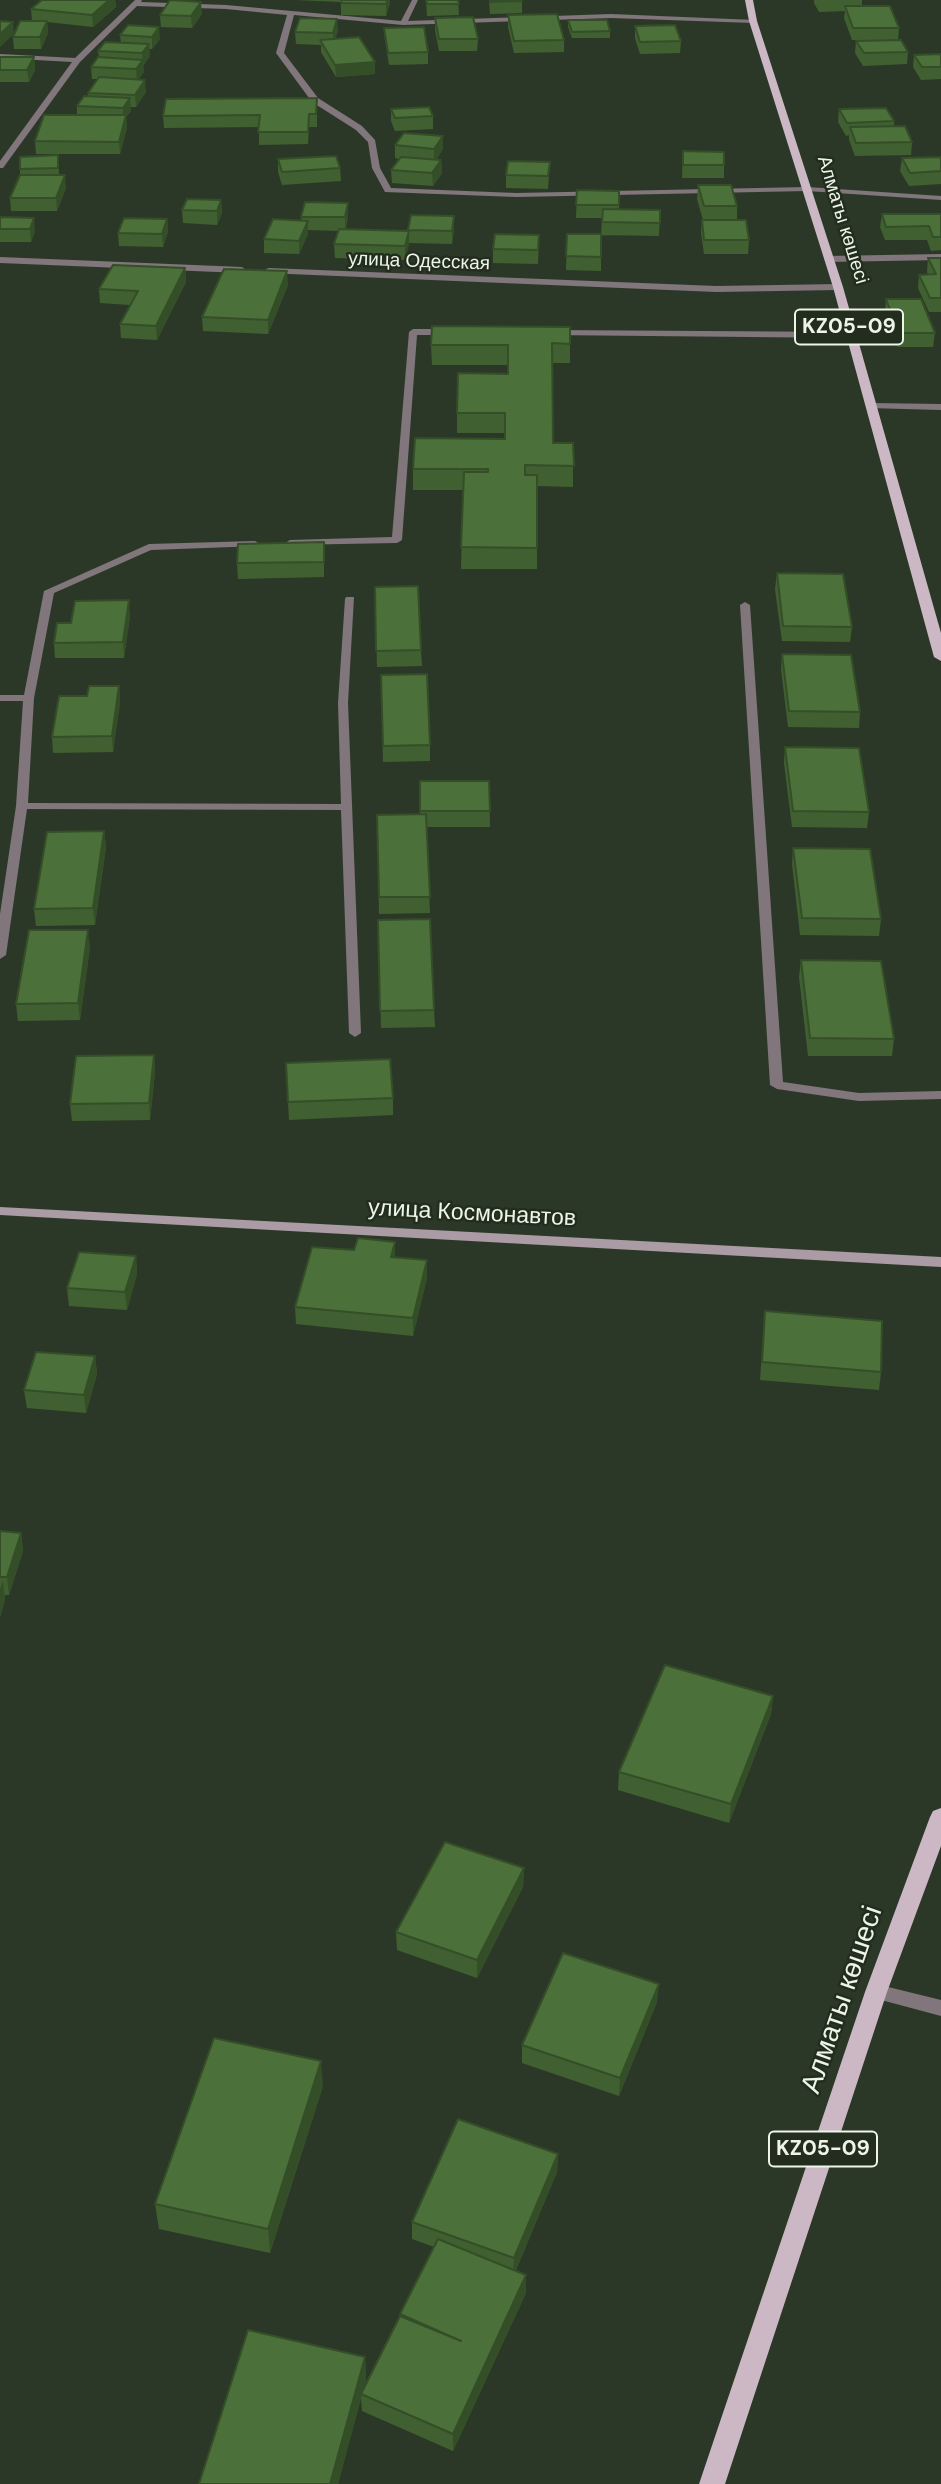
<!DOCTYPE html>
<meta charset="utf-8">
<style>
body{margin:0}
canvas{display:block;background:#2c3827}
</style>
<canvas width="941" height="2484"></canvas>
<script>
const g = document.querySelector('canvas').getContext('2d');
g.lineJoin = 'round';
const toPath = rows => new Path2D(rows.map(r => 'M' + r).join(''));
function paint(path, color) { g.fillStyle = color; g.fill(path, 'evenodd'); }
function trace(path, color, width, dash) { g.strokeStyle = color; g.lineWidth = width; g.lineCap = dash ? 'butt' : 'round'; g.setLineDash(dash || []); g.stroke(path); }
function label(font, color, halo, rows, align = 'center') {
  g.font = font + ' "DM Sans",sans-serif'; g.lineWidth = 5; g.setLineDash([]); g.textBaseline = 'middle'; g.strokeStyle = halo; g.fillStyle = color; for (const [text, x, y, turn = 0] of rows) {
    g.save(); g.translate(x, y); g.rotate((+turn || 0) * Math.PI / 180); g.textAlign = isNaN(turn) ? turn : align; if (halo) g.strokeText(text, 0, 0); g.fillText(text, 0, 0); g.restore();
  }
}
paint(toPath([
 [135,0,142,0,141,2,226,5,401,21,412,0,418,0,408,21,611,14,755,20,753,23,611,18,403,25,294,15,284,53,318,98,362,126,375,140,380,168,391,188,516,193,807,187,941,196,941,200,807,191,516,197,385,192,372,168,368,142,356,130,312,102,276,53,287,15,226,9,137,6,80,62,3,168,0,168,0,161,72,62,0,58,0,54,75,58,135,0],
 [941,254,941,260,828,262,824,259,828,256,941,254],
 [0,257,242,267,246,270,242,273,0,263,0,257],
 [269,268,716,286,838,284,842,287,838,290,716,292,266,273,266,269,269,268],
 [413,329,451,329,455,332,451,335,417,335,402,540,397,543,286,545,285,543,290,540,392,537,409,332,413,329],
 [552,330,851,332,855,335,851,338,549,335,548,333,552,330],
 [871,403,941,404,941,410,868,408,868,404,871,403],
 [255,541,260,544,259,546,151,550,54,593,34,698,28,803,341,804,338,703,345,599,346,597,354,597,348,703,361,1033,355,1037,349,1033,341,810,27,809,6,955,0,959,0,914,16,806,23,701,0,701,0,695,24,695,44,591,149,544,255,541],
 [745,602,750,605,783,1082,859,1093,941,1091,941,1099,859,1101,777,1089,770,1085,740,605,745,602],
 [876,1984,941,2000,941,2016,870,1997,867,1992,870,1987,876,1984]
]), '#80767c');
paint(toPath([
 [0,1207,941,1257,941,1267,0,1215,0,1207]
]), '#ab9ba4');
paint(toPath([
 [745,0,753,0,757,21,843,287,941,633,941,661,934,657,833,287,749,21,745,0],
 [941,1808,941,1846,887,1992,725,2484,699,2484,865,1992,930,1817,933,1811,941,1808]
]), '#ccb8c4');
paint(toPath([
 [42,0,115,0,116,7,93,27,47,22,48,33,41,49,14,49,13,37,32,21,31,9],
 [296,0,341,0,341,2],
 [426,0,458,0,459,15,427,16],
 [489,0,522,0,522,13,490,14],
 [814,0,862,0,862,6,899,28,898,40,852,40,844,18,845,11,819,12,814,3],
 [341,3,390,3,386,16,341,15],
 [202,14,192,28,161,27,160,15],
 [508,15,564,40,564,52,514,53,508,27],
 [435,18,478,39,477,51,439,51,435,30],
 [568,20,610,31,610,38,572,38,568,27],
 [128,25,160,39,152,49,149,49,150,56,143,66,144,72,138,79,146,92,136,107,130,107,131,111,126,117,127,128,120,154,36,154,35,141,77,115,77,106,88,96,88,93,98,79,92,79,91,67,99,57,98,51,121,43,120,35],
 [635,26,681,41,680,53,640,54,635,38],
 [384,28,428,52,428,64,389,65,385,40],
 [338,31,335,39,375,62,375,74,336,77,321,52,321,45,296,44,295,32],
 [856,41,908,52,907,64,863,66,855,53],
 [941,54,941,79,921,80,913,67,914,55],
 [0,57,34,57,35,70,29,82,0,82],
 [317,98,317,127,309,127,308,144,259,145,259,127,164,128,163,116],
 [391,109,433,116,433,129,395,131,391,121],
 [839,109,894,121,894,127,912,142,911,155,855,156,849,140,849,135,846,136,838,122],
 [443,136,443,149,436,160,441,160,442,173,433,186,392,183,391,170,399,159,395,158,395,145],
 [683,151,724,165,724,178,682,178],
 [58,155,59,175,66,188,57,211,11,211,10,198,20,175,20,169],
 [941,157,941,184,909,186,900,171,902,158],
 [278,159,340,168,341,181,282,185,278,172],
 [550,162,548,189,506,188,506,175],
 [698,185,737,206,737,219,703,220,697,199],
 [577,190,619,191,619,209,660,210,659,236,601,235,602,218,576,218],
 [221,200,222,213,217,225,183,223,182,210],
 [882,214,941,214,941,250,931,251,927,240,885,240,880,227],
 [411,215,454,229,452,244,409,243,405,260,335,258,334,244,339,231,308,230,308,234,299,254,264,253,264,239,302,221,301,217,348,216,346,229,408,231],
 [0,217,35,231,31,242,0,242],
 [167,219,168,232,163,247,119,246,118,233],
 [702,220,749,240,748,254,704,254,701,233],
 [567,234,601,234,601,271,566,270],
 [539,235,538,264,493,263,493,249],
 [928,258,941,258,941,312,929,312,918,288,919,275,928,274,927,272],
 [185,268,186,282,157,340,121,338,120,324,130,305,100,303,99,289],
 [288,285,268,334,203,331,202,317],
 [886,299,935,333,933,347,898,347,885,313],
 [570,327,570,363,552,363,553,443,573,443,573,487,537,486,537,569,461,569,463,490,413,490,413,469,505,439,505,433,457,433,457,413,508,374,508,365,432,365,431,345],
 [324,542,324,577,238,579,237,563],
 [777,573,852,627,850,642,782,641,775,589],
 [375,587,421,650,422,666,377,667],
 [130,616,124,658,55,658,54,643,71,623],
 [782,654,860,712,859,728,788,727,781,669],
 [381,675,430,745,430,761,383,762],
 [119,686,120,702,113,752,53,753,52,737,87,696],
 [785,747,869,812,867,828,792,827,784,763],
 [420,781,489,781,490,827,426,827,430,913,379,914,377,815,420,814],
 [104,831,106,847,95,925,36,926,34,909],
 [793,848,881,919,879,936,800,935,792,864],
 [378,920,434,1010,435,1027,381,1028],
 [90,947,80,1020,18,1021,16,1004],
 [801,960,894,1039,892,1056,808,1056,799,977],
 [154,1055,155,1072,150,1120,72,1121,70,1104],
 [393,1098,393,1115,289,1120,288,1102],
 [395,1242,395,1257,427,1260,427,1278,413,1336,296,1324,295,1307,354,1250],
 [136,1256,137,1274,127,1310,69,1306,67,1288],
 [765,1311,881,1372,879,1390,760,1380],
 [95,1356,97,1374,86,1413,27,1408,24,1390],
 [0,1531,21,1533,23,1551,9,1595,5,1595,5,1599,0,1617],
 [773,1696,771,1714,729,1823,618,1790,619,1772],
 [524,1868,523,1887,477,1978,397,1950,396,1932],
 [657,2002,619,2096,522,2063,522,2045],
 [323,2086,270,2253,159,2229,155,2204],
 [558,2154,557,2172,516,2270,526,2275,526,2293,453,2451,362,2411,361,2398,338,2484,199,2484,365,2357,366,2381,364,2388,400,2317,400,2314,434,2247,412,2239,412,2222]
]), '#406031');
paint(toPath([
 [109,0,115,0,116,7,93,27,92,15],
 [387,0,390,0,390,3,386,16,386,4],
 [201,2,202,14,192,28,191,16],
 [337,19,338,31,333,45,333,33],
 [47,21,48,33,41,49,40,37],
 [13,22,14,34,0,47,0,34],
 [159,27,160,39,152,49,152,37],
 [149,44,150,56,143,66,142,53],
 [34,57,35,70,29,82,27,70],
 [143,60,144,72,137,82,136,69],
 [375,62,375,74,336,77,335,65],
 [145,80,146,92,136,107,135,95],
 [130,98,131,111,126,117,127,128,120,154,119,142,123,121,123,108],
 [443,136,443,149,434,162,434,149],
 [441,160,442,173,433,186,432,173],
 [65,175,66,188,57,211,56,198],
 [221,200,222,213,217,225,217,211],
 [348,203,348,216,345,231,345,217],
 [454,216,454,229,452,244,452,231],
 [34,218,35,231,31,242,30,229],
 [167,219,168,232,163,247,162,234],
 [308,221,308,234,299,254,299,241],
 [409,231,409,245,405,260,405,246],
 [185,268,186,282,157,340,156,326],
 [287,271,288,285,268,334,268,320],
 [129,600,130,616,124,658,123,642],
 [119,686,120,702,113,752,112,736],
 [104,831,106,847,95,925,93,908],
 [88,930,90,947,80,1020,78,1003],
 [154,1055,155,1072,150,1120,149,1103],
 [395,1242,395,1259,391,1257],
 [136,1256,137,1274,127,1310,125,1292],
 [427,1260,427,1278,413,1336,413,1318],
 [95,1356,97,1374,86,1413,84,1395],
 [21,1533,23,1551,9,1595,7,1577],
 [3,1581,5,1599,0,1617,0,1589],
 [773,1696,771,1714,729,1823,731,1804],
 [524,1868,523,1887,477,1978,477,1960],
 [659,1984,657,2002,619,2096,620,2078],
 [321,2061,323,2086,270,2253,268,2229],
 [558,2154,557,2172,513,2276,514,2258],
 [526,2275,526,2293,453,2451,453,2434],
 [365,2357,366,2381,363,2395,361,2394,361,2398,338,2484,330,2484]
]), '#344e28');
const building = toPath([
 [42,0,109,0,92,15,31,9,42,0],
 [170,0,201,2,191,16,160,15,170,0],
 [342,0,387,0,386,4,341,3,342,0],
 [426,0,458,0,459,4,427,4,426,0],
 [490,0,522,0,522,1,490,2,490,0],
 [845,6,890,6,899,28,853,28,845,6],
 [557,14,564,40,514,41,508,15,557,14],
 [473,17,478,39,439,39,435,18,473,17],
 [300,18,337,19,333,33,295,32,300,18],
 [568,20,607,20,610,31,572,32,568,20],
 [0,21,13,22,0,34,0,21],
 [20,21,47,21,40,37,13,37,20,21],
 [128,25,159,27,152,37,120,35,128,25],
 [675,25,681,41,640,42,635,26,675,25],
 [424,27,428,52,388,53,384,28,424,27],
 [359,37,375,62,335,65,320,40,359,37],
 [901,40,908,52,864,53,856,41,901,40],
 [105,42,149,44,142,53,98,51,105,42],
 [941,54,941,67,922,67,914,55,941,54],
 [0,57,34,57,27,70,0,70,0,57],
 [98,57,143,60,136,69,91,67,98,57],
 [99,77,145,80,135,95,88,93,99,77],
 [84,96,130,98,123,108,77,106,84,96],
 [317,98,316,114,309,114,308,132,258,132,260,115,163,116,166,99,317,98],
 [429,107,433,116,395,118,391,109,429,107],
 [886,108,894,121,847,123,839,109,886,108],
 [44,115,126,115,119,142,35,141,44,115],
 [905,126,912,142,856,143,850,127,905,126],
 [404,133,443,136,434,149,395,145,404,133],
 [683,151,724,152,724,165,683,165,683,151],
 [58,155,58,168,20,169,20,157,58,155],
 [336,156,340,168,282,172,278,159,336,156],
 [401,157,441,160,432,173,391,170,401,157],
 [941,157,941,171,910,173,902,158,941,157],
 [508,161,550,162,548,176,506,175,508,161],
 [20,175,65,175,56,198,10,198,20,175],
 [698,185,731,185,737,206,704,206,698,185],
 [577,190,619,191,619,205,576,205,577,190],
 [187,199,221,200,217,211,182,210,187,199],
 [305,202,348,203,345,217,301,217,305,202],
 [603,209,660,210,660,223,602,222,603,209],
 [882,214,941,214,941,237,933,237,929,226,886,227,882,214],
 [411,215,454,216,452,231,408,230,411,215],
 [0,217,34,218,30,229,0,229,0,217],
 [124,218,167,219,162,234,118,233,124,218],
 [273,219,308,221,299,241,264,239,273,219],
 [702,220,746,220,749,240,704,240,702,220],
 [339,229,409,231,405,246,334,244,339,229],
 [495,234,539,235,538,250,493,249,495,234],
 [567,234,601,234,601,257,566,256,567,234],
 [928,258,941,258,941,298,930,298,919,275,936,274,928,258],
 [113,265,185,268,156,326,120,324,138,291,99,289,113,265],
 [224,269,287,271,268,320,202,317,224,269],
 [886,299,921,299,935,333,899,333,886,299],
 [432,326,570,327,570,344,552,343,553,443,573,443,574,466,525,465,525,475,537,475,537,548,461,547,464,472,488,472,488,469,413,469,415,438,505,439,505,413,457,413,458,373,508,374,508,345,431,345,432,326],
 [324,542,324,562,237,563,238,544,324,542],
 [777,573,843,574,852,627,783,626,777,573],
 [418,586,421,650,376,651,375,587,418,586],
 [129,600,123,642,54,643,57,623,71,623,75,601,129,600],
 [782,654,851,655,860,712,789,711,782,654],
 [427,674,430,745,383,746,381,675,427,674],
 [89,686,119,686,112,736,52,737,59,696,87,696,89,686],
 [785,747,859,748,869,812,793,811,785,747],
 [420,781,489,781,490,811,420,811,420,781],
 [426,814,430,897,379,897,377,815,426,814],
 [104,831,93,908,34,909,47,832,104,831],
 [793,848,870,849,881,919,802,918,793,848],
 [430,919,434,1010,380,1011,378,920,430,919],
 [29,930,88,930,78,1003,16,1004,29,930],
 [801,960,881,961,894,1039,810,1038,801,960],
 [154,1055,149,1103,70,1104,76,1056,154,1055],
 [390,1059,393,1098,288,1102,286,1063,390,1059],
 [358,1238,395,1242,391,1257,427,1260,413,1318,295,1307,312,1247,354,1250,358,1238],
 [79,1252,136,1256,125,1292,67,1288,79,1252],
 [765,1311,882,1321,881,1372,762,1362,765,1311],
 [36,1352,95,1356,84,1395,24,1390,36,1352],
 [0,1531,21,1533,7,1577,0,1577,0,1531],
 [665,1665,773,1696,731,1804,619,1772,665,1665],
 [445,1842,524,1868,477,1960,396,1932,445,1842],
 [563,1953,659,1984,620,2078,522,2045,563,1953],
 [214,2038,321,2061,268,2229,155,2204,214,2038],
 [458,2119,558,2154,514,2258,412,2222,458,2119],
 [438,2239,526,2275,453,2434,361,2394,400,2316,461,2341,400,2314,438,2239],
 [248,2330,365,2357,330,2484,199,2484,248,2330]
]);
paint(building, '#4b7039');
trace(building, '#344e28', 2);
label('19px', '#edf5ea', '#222d1d', [
 ["Алматы көшесі",842,220,73],
 ["улица Одесская",419,262,2]
]);
for (const [x, y, w] of [
 [849,327,108],
 [823,2149,108]
]) { const box = new Path2D(); box.roundRect(x - w / 2, y - 17.5, w, 35, 5); g.fillStyle = '#222d1d'; g.fill(box); trace(box, '#edf5ea', 2); }
label('bold 21px', '#edf5ea', null, [
 ["KZ05-09",849,327],
 ["KZ05-09",823,2149]
]);
label('23px', '#edf5ea', '#222d1d', [
 ["улица Космонавтов",472,1214,3]
]);
label('28px', '#edf5ea', '#222d1d', [
 ["Алматы көшесі",843,2000,-71]
]);
</script>
